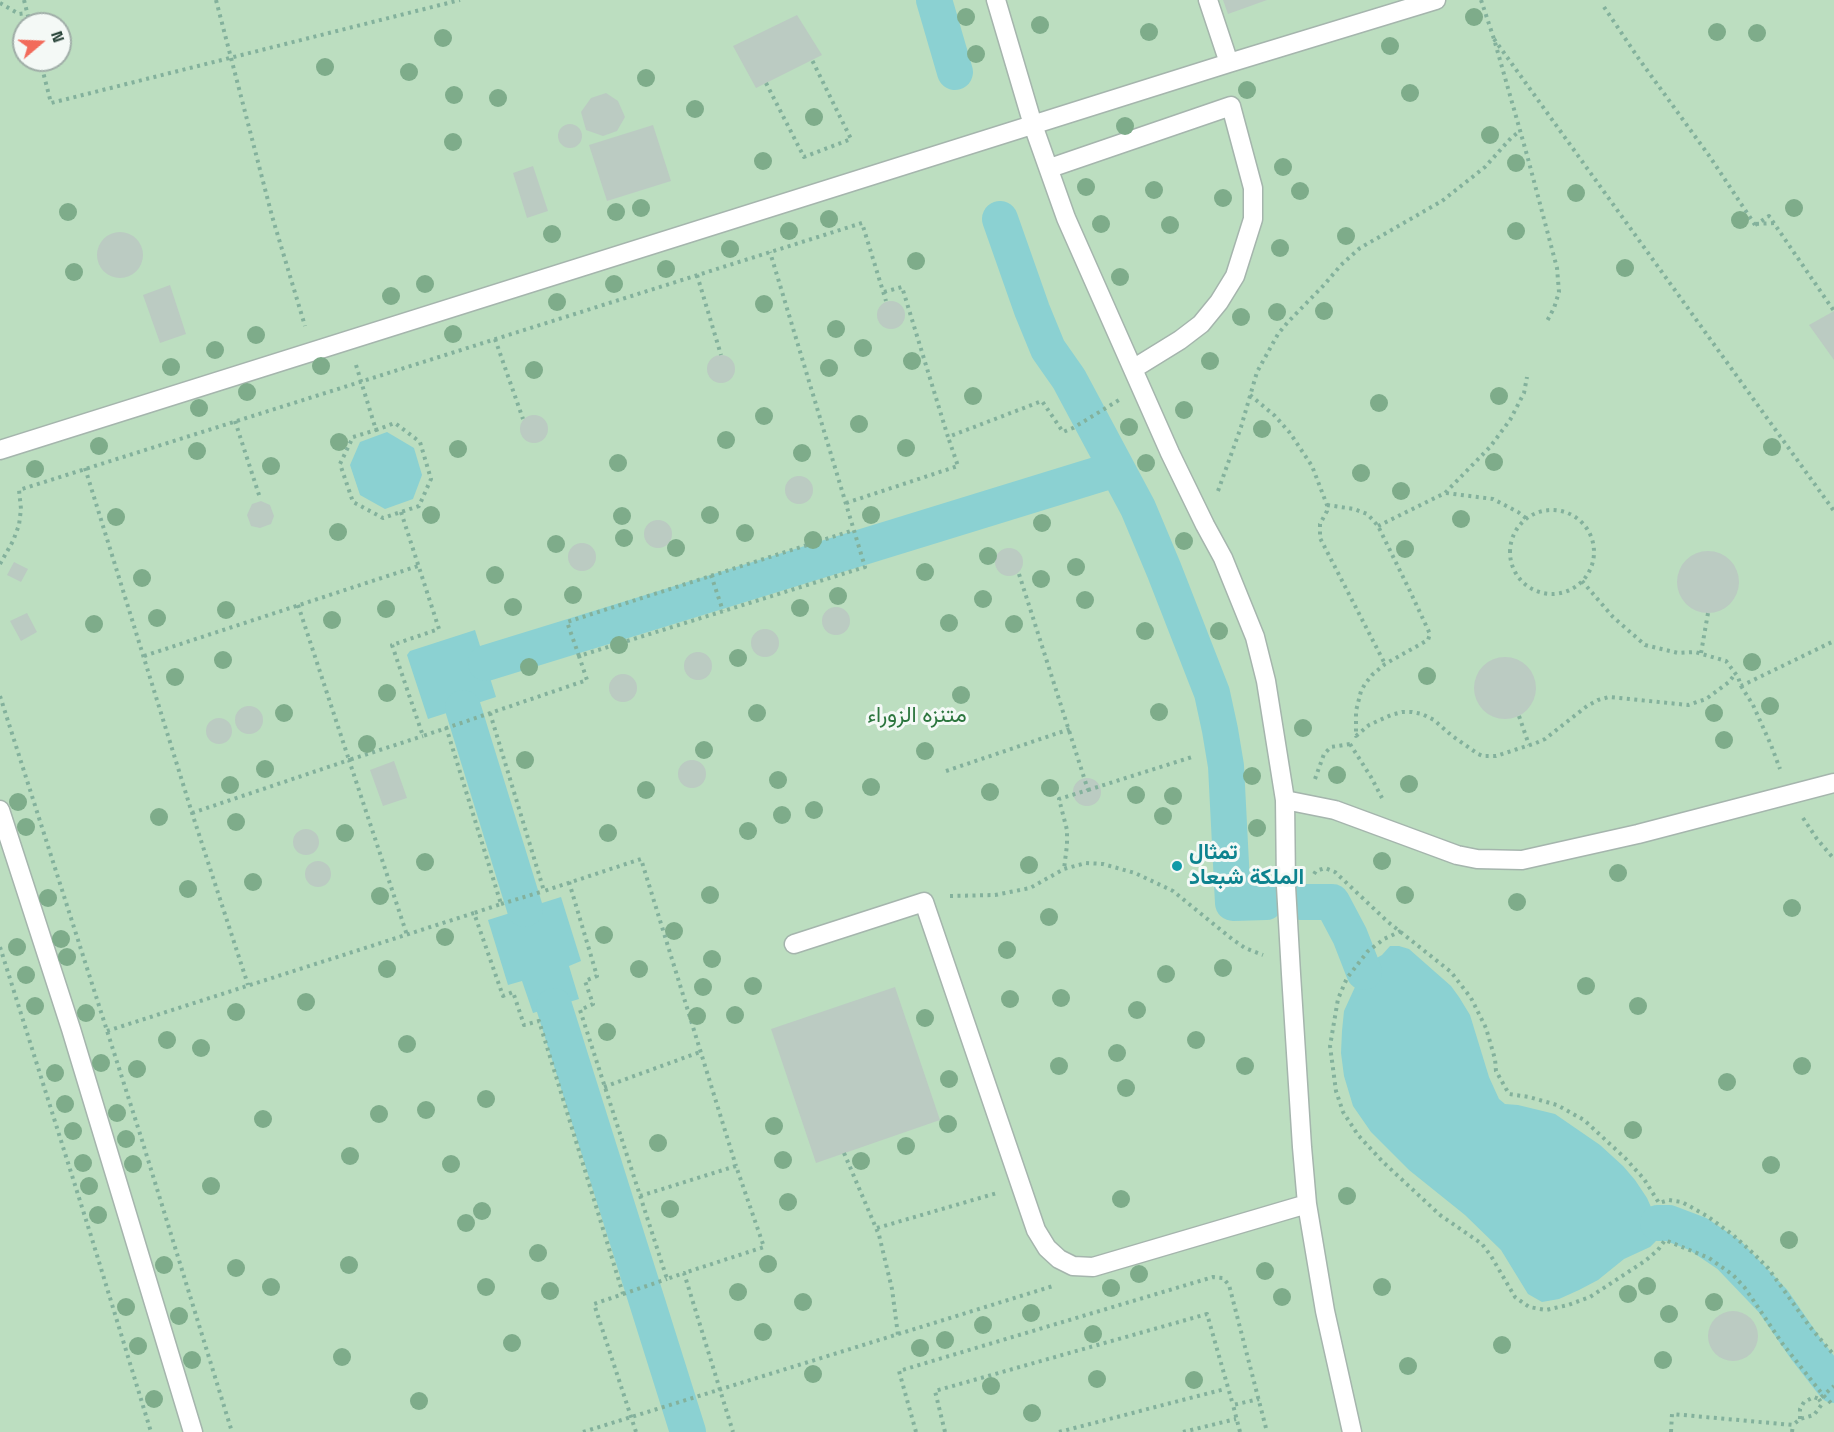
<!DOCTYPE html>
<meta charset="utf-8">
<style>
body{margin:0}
#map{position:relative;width:1834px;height:1432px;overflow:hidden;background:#e3ede7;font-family:"Space Grotesk",sans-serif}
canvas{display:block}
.north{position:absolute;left:12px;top:12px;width:60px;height:60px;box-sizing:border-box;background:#f4f9f6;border:2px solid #a0aea8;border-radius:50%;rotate:71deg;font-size:16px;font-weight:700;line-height:24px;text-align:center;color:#223e33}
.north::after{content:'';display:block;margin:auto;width:21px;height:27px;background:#f26b5b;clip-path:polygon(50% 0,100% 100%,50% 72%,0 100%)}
</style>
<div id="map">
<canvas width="1834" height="1432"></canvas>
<div class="north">N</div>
</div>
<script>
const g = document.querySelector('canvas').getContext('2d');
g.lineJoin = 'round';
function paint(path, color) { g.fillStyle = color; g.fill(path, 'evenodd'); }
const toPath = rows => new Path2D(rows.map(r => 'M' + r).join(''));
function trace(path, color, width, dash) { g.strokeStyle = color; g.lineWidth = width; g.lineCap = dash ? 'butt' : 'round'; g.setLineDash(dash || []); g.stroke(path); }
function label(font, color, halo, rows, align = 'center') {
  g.font = font + ' "Space Grotesk",Vazirmatn,sans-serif'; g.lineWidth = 6; g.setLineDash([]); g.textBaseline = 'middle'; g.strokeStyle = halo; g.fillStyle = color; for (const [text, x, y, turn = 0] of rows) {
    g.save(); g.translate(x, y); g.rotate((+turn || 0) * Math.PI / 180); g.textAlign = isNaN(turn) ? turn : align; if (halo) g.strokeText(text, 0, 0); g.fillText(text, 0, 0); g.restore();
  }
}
paint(toPath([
 [0,0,1834,0,1834,1432,0,1432],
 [24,24,60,24,60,60,24,60]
]), '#bcdec0');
paint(toPath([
 [387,432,414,448,422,475,413,499,385,509,360,495,350,465,360,442],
 [475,630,496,697,428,719,407,655,410,651],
 [561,897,581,961,569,966,579,999,533,1013,522,981,508,985,488,920],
 [1390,946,1399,946,1409,949,1451,986,1459,997,1470,1015,1489,1077,1499,1099,1505,1104,1518,1105,1555,1114,1600,1145,1623,1166,1635,1180,1647,1198,1658,1223,1656,1241,1650,1247,1624,1259,1598,1280,1579,1290,1559,1299,1542,1302,1528,1294,1501,1250,1465,1215,1409,1170,1371,1132,1353,1106,1344,1076,1341,1053,1342,1031,1344,1011,1360,976,1373,960,1382,955]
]), '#8bd1d2');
trace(toPath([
 [934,0,955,72],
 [1000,219,1032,310,1048,349,1069,379,1138,508,1164,570,1212,693,1220,730,1226,766,1233,903,1266,902],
 [486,663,1116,469],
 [463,708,525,909],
 [1301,902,1332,902,1350,936,1364,972],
 [554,1006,688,1432],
 [1658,1223,1669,1223,1698,1234,1729,1255,1773,1301,1806,1349,1834,1385]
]), '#8bd1d2', 36);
paint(toPath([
 [1223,0,1267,0,1228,14],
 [797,15,822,55,756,88,733,46],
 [606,93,618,101,625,117,617,131,603,136,586,130,581,112,591,98],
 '558 136a12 12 0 1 1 24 0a12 12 0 1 1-24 0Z',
 [653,125,671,181,607,201,589,145],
 [533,166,548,211,527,218,513,173],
 '97 255a23 23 0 1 1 46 0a23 23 0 1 1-46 0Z',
 [170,285,186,334,160,343,143,295],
 '877 315a14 14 0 1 1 28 0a14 14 0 1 1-28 0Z',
 [1834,311,1834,360,1809,325],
 '707 369a14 14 0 1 1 28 0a14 14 0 1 1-28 0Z',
 '520 429a14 14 0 1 1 28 0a14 14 0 1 1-28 0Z',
 '785 490a14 14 0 1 1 28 0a14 14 0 1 1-28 0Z',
 [261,501,270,505,274,516,271,524,260,528,251,526,247,515,252,504],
 '644 534a14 14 0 1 1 28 0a14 14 0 1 1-28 0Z',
 '568 557a14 14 0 1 1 28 0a14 14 0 1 1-28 0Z',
 '995 562a14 14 0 1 1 28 0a14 14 0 1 1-28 0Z',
 '1677 582a31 31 0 1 1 62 0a31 31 0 1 1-62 0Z',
 [14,562,28,569,21,582,7,575],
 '822 621a14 14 0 1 1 28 0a14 14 0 1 1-28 0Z',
 [27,613,37,632,21,641,10,621],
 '751 643a14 14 0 1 1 28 0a14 14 0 1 1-28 0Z',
 '684 666a14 14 0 1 1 28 0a14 14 0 1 1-28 0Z',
 '1474 688a31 31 0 1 1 62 0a31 31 0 1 1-62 0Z',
 '609 688a14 14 0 1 1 28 0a14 14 0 1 1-28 0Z',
 '235 720a14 14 0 1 1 28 0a14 14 0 1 1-28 0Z',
 '206 731a13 13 0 1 1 26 0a13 13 0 1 1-26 0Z',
 '678 774a14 14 0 1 1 28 0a14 14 0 1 1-28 0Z',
 [394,761,407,798,383,806,370,770],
 '1073 792a14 14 0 1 1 28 0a14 14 0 1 1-28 0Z',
 '293 842a13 13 0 1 1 26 0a13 13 0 1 1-26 0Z',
 '305 874a13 13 0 1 1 26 0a13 13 0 1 1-26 0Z',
 [895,987,940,1120,816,1163,771,1029],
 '1708 1336a25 25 0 1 1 50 0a25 25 0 1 1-50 0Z'
]), '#bbcbc2');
const minor = toPath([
 [996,0,1033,125,1066,218,1170,453,1205,525,1223,558,1255,637,1266,681,1285,800,1286,886,1291,974,1302,1147,1307,1204,1325,1311,1352,1432],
 [1208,0,1229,63],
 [1050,168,1231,106,1253,188,1253,219,1235,276,1219,302,1201,324,1180,340,1133,369],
 [0,450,1229,63,1436,0],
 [1285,800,1335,810,1457,855,1477,859,1522,860,1638,834,1834,783],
 [0,810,71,1029,193,1432],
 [794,944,924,902,1036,1230,1047,1248,1059,1259,1073,1266,1093,1267,1307,1204]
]);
trace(minor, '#a5b5ad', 21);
trace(toPath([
 [24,0,30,24],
 [216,0,272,216,305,326],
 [1481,0,1494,39,1527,155,1557,268,1559,292,1554,308,1546,323],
 [0,3,19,14,27,13],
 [1604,7,1639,59,1710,157,1755,225],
 [1494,39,1834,511],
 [40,60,51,103,460,0],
 [766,83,804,157,851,139,812,60],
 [1756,224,1775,223],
 [1755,225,1769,216,1834,311],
 [697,275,721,355],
 [884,292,902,287,948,437,1042,401,1063,432,1073,428,1119,400],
 [495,339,523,419],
 [356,365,376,430,395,423,420,442,431,479,419,506,383,518,353,502,340,464,353,437,376,430],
 [1250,395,1275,416,1290,433,1312,466,1327,505,1327,511,1320,524,1320,538,1385,664],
 [235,421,260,498],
 [85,468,192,813,248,985],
 [1218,491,1241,427,1257,372,1278,334,1288,322,1324,285,1341,265,1360,248,1442,201,1485,167,1511,138,1520,131],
 [1446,493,1493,499,1518,512,1527,519],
 [846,503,958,466,948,437],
 [1327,505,1354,509,1367,514,1372,519,1378,526,1409,589,1430,634,1428,640,1385,664,1372,675,1365,684,1361,691,1356,711,1356,736,1369,725,1391,715,1402,712,1412,712,1422,714,1434,720,1451,735,1478,754,1483,756,1496,756,1536,743,1545,739,1587,706,1598,700,1609,697,1688,705,1706,699,1729,682,1735,674],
 '1510 552a42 42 0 1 1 84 0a42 42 0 1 1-84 0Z',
 [401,512,439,629,392,645,423,736,587,680,579,656,865,567,770,252],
 [1378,526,1445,493,1490,447,1510,420,1524,393,1527,377],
 [0,564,13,541,19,525,21,509,19,490,862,223,886,301],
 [1019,574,1088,790,1059,799,1067,830,1067,845,1064,869],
 [711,575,723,611],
 [1582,581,1613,617,1645,645,1678,653,1695,652,1726,661,1738,677,1741,686,1834,641],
 [298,605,349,760,423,736],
 [1701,653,1708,613],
 [144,656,418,566],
 [579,656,567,622,854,530],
 [1741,686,1753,705,1771,745,1780,769],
 [0,696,141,1137,232,1432],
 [490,713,544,891,641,859,736,1166],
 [1519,716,1529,745],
 [446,727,501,904,474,913],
 [1350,744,1371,777,1382,798],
 [946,771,1070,729],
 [1315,779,1324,754,1331,747,1350,744],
 [1088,790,1192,757],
 [192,813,349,760,407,935],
 [1803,818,1817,839,1834,859],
 [1314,874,1316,871,1325,868,1335,872,1388,922,1451,972,1471,998,1486,1028,1495,1059,1496,1071,1509,1094,1529,1097,1557,1105,1584,1120,1625,1158,1644,1179,1659,1203,1669,1200,1682,1202,1707,1216,1733,1235,1755,1255,1768,1268,1810,1327,1834,1355],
 [569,882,597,976,585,981,593,1004,580,1010,667,1279,684,1273,733,1432],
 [950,896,995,895,1030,888,1064,869,1086,863,1103,864,1135,873,1173,891,1232,939,1245,948,1263,955],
 [501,904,544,891],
 [1401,931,1384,939,1368,951,1347,978,1338,999,1330,1046,1336,1091,1343,1112,1358,1135,1383,1162,1440,1215,1482,1244,1491,1256,1515,1297,1529,1307,1546,1310,1568,1305,1590,1297,1645,1261,1658,1250,1665,1240,1709,1258,1733,1275,1745,1288,1782,1343,1823,1395,1834,1406],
 [0,947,92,1239,151,1432],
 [107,1031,474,913,503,996,513,992,524,1025,539,1021,623,1294,594,1304,636,1432],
 [604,1087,700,1052],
 [844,1153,879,1235,892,1289,898,1335],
 [640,1196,736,1166,764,1247,684,1273],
 [877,1228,997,1193],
 [623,1294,667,1279],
 [1800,1419,1800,1409,1804,1402,1814,1397,1819,1399,1834,1386],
 [583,1432,1053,1286],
 [916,1432,899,1371,1213,1277,1223,1278,1229,1285,1267,1432],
 [945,1432,935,1391,1207,1314,1233,1405],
 [1059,1432,1225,1389],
 [1183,1432,1236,1419],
 [1240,1432,1233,1405,1259,1399],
 [1671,1432,1672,1414,1793,1425,1800,1419,1814,1415,1822,1404,1819,1399],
 [1792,1432,1793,1425]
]), '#83b19c', 4, [3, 4.5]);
trace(minor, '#fff', 18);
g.fillStyle = '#7eac8a';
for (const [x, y] of [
 [966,17],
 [1474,17],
 [1040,25],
 [1149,32],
 [1717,32],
 [1757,33],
 [443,38],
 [1390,46],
 [976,54],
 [325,67],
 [409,72],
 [646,78],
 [1247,90],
 [1410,93],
 [454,95],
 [498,98],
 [695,109],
 [814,117],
 [1125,126],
 [1490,135],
 [453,142],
 [763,161],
 [1516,163],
 [1283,167],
 [1086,187],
 [1154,190],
 [1300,191],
 [1576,193],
 [1223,198],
 [641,208],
 [1794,208],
 [68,212],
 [616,212],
 [829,219],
 [1740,220],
 [1101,224],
 [1170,225],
 [789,231],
 [1516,231],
 [552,234],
 [1346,236],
 [1280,248],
 [730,249],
 [916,261],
 [1625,268],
 [666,269],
 [74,272],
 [1120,277],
 [425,284],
 [614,284],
 [391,296],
 [557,302],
 [764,304],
 [1324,311],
 [1277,312],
 [1241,317],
 [836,329],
 [453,334],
 [256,335],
 [863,348],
 [215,350],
 [912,361],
 [1210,361],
 [321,366],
 [171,367],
 [829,368],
 [534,370],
 [247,392],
 [973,396],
 [1499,396],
 [1379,403],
 [199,408],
 [1184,410],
 [764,416],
 [859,424],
 [1129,427],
 [1262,429],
 [726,440],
 [339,442],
 [99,446],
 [1772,447],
 [906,448],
 [458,449],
 [197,451],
 [802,453],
 [1494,462],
 [618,463],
 [1146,463],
 [271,466],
 [35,469],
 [1361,473],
 [1401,491],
 [431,515],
 [710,515],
 [871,515],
 [622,516],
 [116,517],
 [1461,519],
 [1042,523],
 [338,532],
 [745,533],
 [624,538],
 [813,540],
 [1184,541],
 [556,544],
 [676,548],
 [1405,549],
 [988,556],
 [1076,567],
 [925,572],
 [495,575],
 [142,578],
 [1041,579],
 [573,595],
 [838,596],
 [983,599],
 [1085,600],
 [513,607],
 [800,608],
 [386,609],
 [226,610],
 [157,618],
 [332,620],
 [949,623],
 [94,624],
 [1014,624],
 [1145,631],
 [1219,631],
 [619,645],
 [738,658],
 [223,660],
 [1752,662],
 [529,667],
 [1427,676],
 [175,677],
 [387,693],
 [961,695],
 [1770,706],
 [1159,712],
 [284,713],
 [757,713],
 [1714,713],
 [1303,728],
 [1724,740],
 [367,744],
 [704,750],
 [925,751],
 [525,760],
 [265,769],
 [1337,775],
 [1252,776],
 [778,780],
 [1409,784],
 [230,785],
 [871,787],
 [1050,788],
 [646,790],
 [990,792],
 [1136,795],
 [1173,796],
 [18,802],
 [814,810],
 [782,815],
 [1163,816],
 [159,817],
 [236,822],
 [26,827],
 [1257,828],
 [748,831],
 [345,833],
 [608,833],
 [1382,861],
 [425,862],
 [1029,865],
 [1618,873],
 [253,882],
 [188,889],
 [710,895],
 [1405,895],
 [380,896],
 [48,898],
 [1517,902],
 [1792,908],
 [1049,917],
 [674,931],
 [604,935],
 [445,937],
 [61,939],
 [17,947],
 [1007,950],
 [67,957],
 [712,959],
 [1223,968],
 [387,969],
 [639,969],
 [1166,974],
 [26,975],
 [753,986],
 [1586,986],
 [703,987],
 [1061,998],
 [1010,999],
 [306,1002],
 [35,1006],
 [1638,1006],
 [1137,1010],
 [236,1012],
 [86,1013],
 [735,1015],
 [697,1016],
 [925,1018],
 [607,1032],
 [167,1040],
 [1196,1040],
 [407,1044],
 [201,1048],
 [1117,1053],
 [101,1063],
 [1059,1066],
 [1245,1066],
 [1802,1066],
 [137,1069],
 [55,1073],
 [949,1079],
 [1727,1082],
 [1126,1088],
 [486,1099],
 [65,1104],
 [426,1110],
 [117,1113],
 [379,1114],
 [263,1119],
 [948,1124],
 [774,1126],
 [1633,1130],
 [73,1131],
 [126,1139],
 [658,1143],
 [906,1146],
 [350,1156],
 [783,1160],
 [861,1161],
 [83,1163],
 [133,1164],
 [451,1164],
 [1771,1165],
 [89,1186],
 [211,1186],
 [1347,1196],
 [1121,1199],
 [788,1202],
 [670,1209],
 [482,1211],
 [98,1215],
 [466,1223],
 [1789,1240],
 [538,1253],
 [768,1264],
 [164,1265],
 [349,1265],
 [236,1268],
 [1265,1271],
 [1139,1274],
 [1647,1286],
 [271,1287],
 [486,1287],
 [1382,1287],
 [1111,1288],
 [550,1291],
 [738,1292],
 [1628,1294],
 [1282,1297],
 [803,1302],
 [1714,1302],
 [126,1307],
 [1031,1313],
 [1669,1314],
 [179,1316],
 [983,1325],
 [763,1332],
 [1093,1334],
 [945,1340],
 [512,1343],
 [1502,1345],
 [138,1346],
 [920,1348],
 [342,1357],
 [192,1360],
 [1663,1360],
 [1408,1366],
 [813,1374],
 [1097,1379],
 [1194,1380],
 [991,1386],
 [154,1399],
 [419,1401],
 [1032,1413]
]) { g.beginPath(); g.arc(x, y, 9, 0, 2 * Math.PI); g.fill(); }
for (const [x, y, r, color] of [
 [1177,866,6,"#0f9aa8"]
]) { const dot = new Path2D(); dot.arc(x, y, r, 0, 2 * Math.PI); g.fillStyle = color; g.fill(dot); trace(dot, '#f4f9f6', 2); }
label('22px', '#2c763e', '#f4f9f6', [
 ["متنزه الزوراء",917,716]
]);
label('bold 22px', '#0d838f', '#f4f9f6', [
 ["تمثال",1189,853],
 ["الملكة شبعاد",1189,878]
], 'left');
</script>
